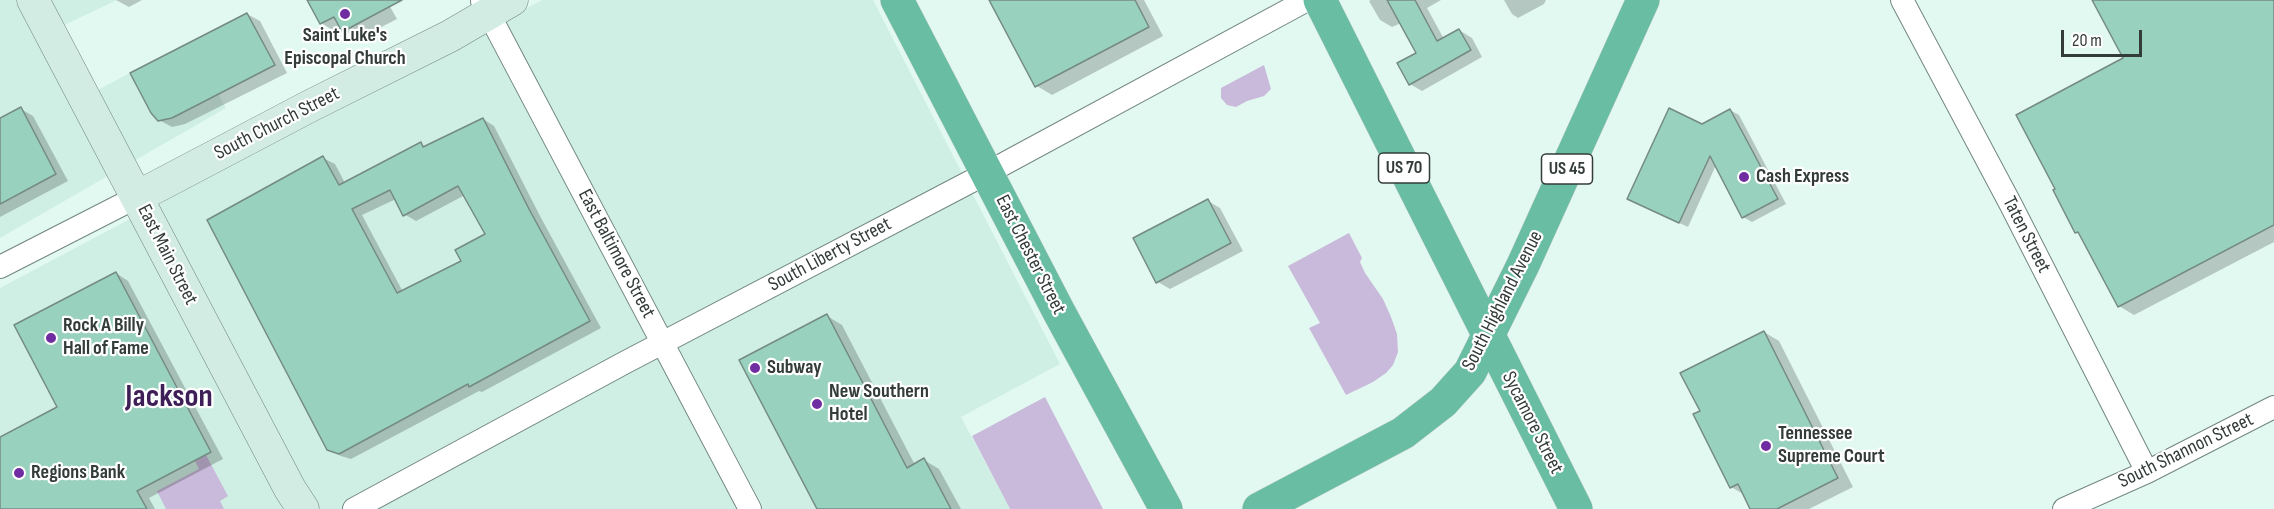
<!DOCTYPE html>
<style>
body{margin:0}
#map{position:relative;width:2274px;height:509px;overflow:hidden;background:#e2f9f1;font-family:"Sofia Sans Condensed",sans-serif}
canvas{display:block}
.scale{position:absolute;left:2061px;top:30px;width:81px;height:27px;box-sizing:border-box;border:3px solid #333c38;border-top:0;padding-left:8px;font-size:18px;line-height:21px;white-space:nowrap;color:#333c38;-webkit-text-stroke:4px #fff;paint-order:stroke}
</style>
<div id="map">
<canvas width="2274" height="509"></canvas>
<div class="scale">20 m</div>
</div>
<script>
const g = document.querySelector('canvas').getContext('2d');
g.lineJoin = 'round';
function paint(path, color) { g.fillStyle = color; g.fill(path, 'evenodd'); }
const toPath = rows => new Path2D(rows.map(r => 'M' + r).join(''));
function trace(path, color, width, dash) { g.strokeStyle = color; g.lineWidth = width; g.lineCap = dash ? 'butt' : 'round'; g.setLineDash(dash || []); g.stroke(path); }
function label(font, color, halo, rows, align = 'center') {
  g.font = font + ' "Sofia Sans Condensed",sans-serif'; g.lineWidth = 4.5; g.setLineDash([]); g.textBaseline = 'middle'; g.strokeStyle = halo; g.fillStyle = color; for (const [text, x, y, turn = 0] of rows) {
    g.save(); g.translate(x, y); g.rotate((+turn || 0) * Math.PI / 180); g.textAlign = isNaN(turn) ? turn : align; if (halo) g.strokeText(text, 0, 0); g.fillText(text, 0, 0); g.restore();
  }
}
paint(toPath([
 [0,0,117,0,37,38,71,104,191,41,226,108,0,238],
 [542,0,873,0,1060,364,961,417,1010,509,0,509,0,288]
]), '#cfefe4');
paint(toPath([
 [1264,65,1271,89,1264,96,1247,101,1236,107,1227,105,1221,98,1221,88],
 [1349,233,1362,258,1360,262,1365,273,1383,299,1391,317,1397,334,1398,352,1393,365,1386,373,1373,382,1346,395,1309,328,1320,323,1288,266],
 [1045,397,1103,509,1010,509,972,436],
 [206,455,228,496,220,501,224,509,166,509,157,491,199,469,195,461]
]), '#c9b9da');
paint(toPath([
 [116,0,142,0,129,7],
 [308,0,394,0,388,3,397,19,358,39,342,29,336,32,321,23],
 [991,0,1144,0,1163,36,1052,95,1037,86],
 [1371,0,1441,0,1427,8,1444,39,1459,30,1472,38,1482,57,1422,91,1410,84,1418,53,1401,23,1392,27,1380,20,1369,1],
 [1504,0,1546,0,1544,4,1518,18,1512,14],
 [2094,0,2274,0,2274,242,2134,315,2119,306,2081,234,2077,232,2125,59],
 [247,14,260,21,287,73,185,124,172,127,159,120],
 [21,109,33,116,68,181,0,217,0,120],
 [1730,110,1739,115,1786,204,1752,222,1743,217,1716,165,1688,227,1637,203,1702,125],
 [483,119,494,126,540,216,601,328,482,392,479,391,351,459,341,456,328,449,323,158,335,164,345,183,421,144,426,147],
 [465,195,487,235,463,261,403,292,362,215,396,199,404,214,416,221],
 [1208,201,1220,208,1243,251,1170,289,1158,282],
 [116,273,128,281,223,459,149,498,155,509,0,509,0,439,59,408],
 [827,316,842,325,915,465,924,460,939,469,961,509,818,509],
 [1764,332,1779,341,1853,487,1809,509,1752,509,1745,495,1731,487,1702,411]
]), '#0003');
const building = toPath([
 [307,0,402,0,342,32,334,17,320,24,307,0],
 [989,0,1135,0,1149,27,1035,87,989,0],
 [1387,0,1415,0,1437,41,1459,29,1471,50,1409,85,1397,63,1416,53,1387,0],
 [2092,0,2274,0,2274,225,2118,307,2078,232,2075,233,2053,190,2055,189,2016,115,2123,58,2092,0],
 [247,13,275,65,172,118,158,121,151,113,130,73,247,13],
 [21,107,56,174,0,204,0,118,21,107],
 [1669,108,1702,124,1730,109,1778,199,1742,218,1710,156,1679,223,1627,199,1669,108],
 [483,118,529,209,590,321,469,387,468,384,339,454,327,450,207,220,323,156,339,185,421,142,423,147,483,118],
 [458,186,485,234,455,250,461,261,397,293,352,209,390,190,403,216,458,186],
 [1208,199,1231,243,1156,283,1133,238,1208,199],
 [116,272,211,452,137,491,147,509,0,509,0,437,57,407,14,325,116,272],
 [827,314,907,468,924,458,951,509,817,509,739,360,827,314],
 [1764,331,1838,478,1777,509,1750,509,1738,484,1730,488,1693,414,1700,411,1680,373,1764,331]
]);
paint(building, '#98d1be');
trace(building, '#758a83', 1.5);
const street = toPath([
 [1902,0,2011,205,2147,472],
 [482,1,750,509],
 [0,267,137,197],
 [354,509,624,363,987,173,1307,0],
 [2064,509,2147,472,2274,407]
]);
const secondary = toPath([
 [33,0,290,489,303,509],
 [137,197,310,106,450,36,512,0]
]);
const highway = toPath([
 [897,0,1059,312,1166,509],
 [1320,0,1576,509],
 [1259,509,1403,433,1443,402,1470,372,1523,265,1643,0]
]);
trace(street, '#71867f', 24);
trace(secondary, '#71867f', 33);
trace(highway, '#d6d8d7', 34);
trace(street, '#fff', 22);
trace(secondary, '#d2ebe3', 32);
trace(highway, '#69bda3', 33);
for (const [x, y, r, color] of [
 [345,14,6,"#702da1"],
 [1744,177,6,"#702da1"],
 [51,338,6,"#702da1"],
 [755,368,6,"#702da1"],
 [817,404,6,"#702da1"],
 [1766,446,6,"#702da1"],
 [19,473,6,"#702da1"]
]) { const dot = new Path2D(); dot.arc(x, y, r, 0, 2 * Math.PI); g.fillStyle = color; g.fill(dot); trace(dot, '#fff', 2); }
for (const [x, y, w] of [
 [1404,168,51],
 [1567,169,51]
]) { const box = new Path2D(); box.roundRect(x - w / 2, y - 15, w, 30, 4.5); g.fillStyle = '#fff'; g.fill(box); trace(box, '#333c38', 1.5); }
label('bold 18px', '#333c38', null, [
 ["US 70",1404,168],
 ["US 45",1567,169]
]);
label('bold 20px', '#333c38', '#fff', [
 ["Saint Luke's",345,36,"center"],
 ["Episcopal Church",345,59,"center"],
 ["Cash Express",1756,177],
 ["Rock A Billy",63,326],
 ["Hall of Fame",63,349],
 ["Subway",767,368],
 ["New Southern",829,392],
 ["Hotel",829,415],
 ["Tennessee",1778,434],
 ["Supreme Court",1778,457],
 ["Regions Bank",31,473]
], 'left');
label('20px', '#333c38', '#fff', [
 ["South Church Street",277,124,-27],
 ["Taten Street",2026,235,63],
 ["East Baltimore Street",616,254,62],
 ["East Main Street",167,255,63],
 ["South Liberty Street",830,255,-28],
 ["East Chester Street",1030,255,63],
 ["South Highland Avenue",1503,301,-63],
 ["Sycamore Street",1532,423,63],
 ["South Shannon Street",2186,451,-26]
]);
label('bold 32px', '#3d1e56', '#fff', [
 ["Jackson",169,398]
]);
</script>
